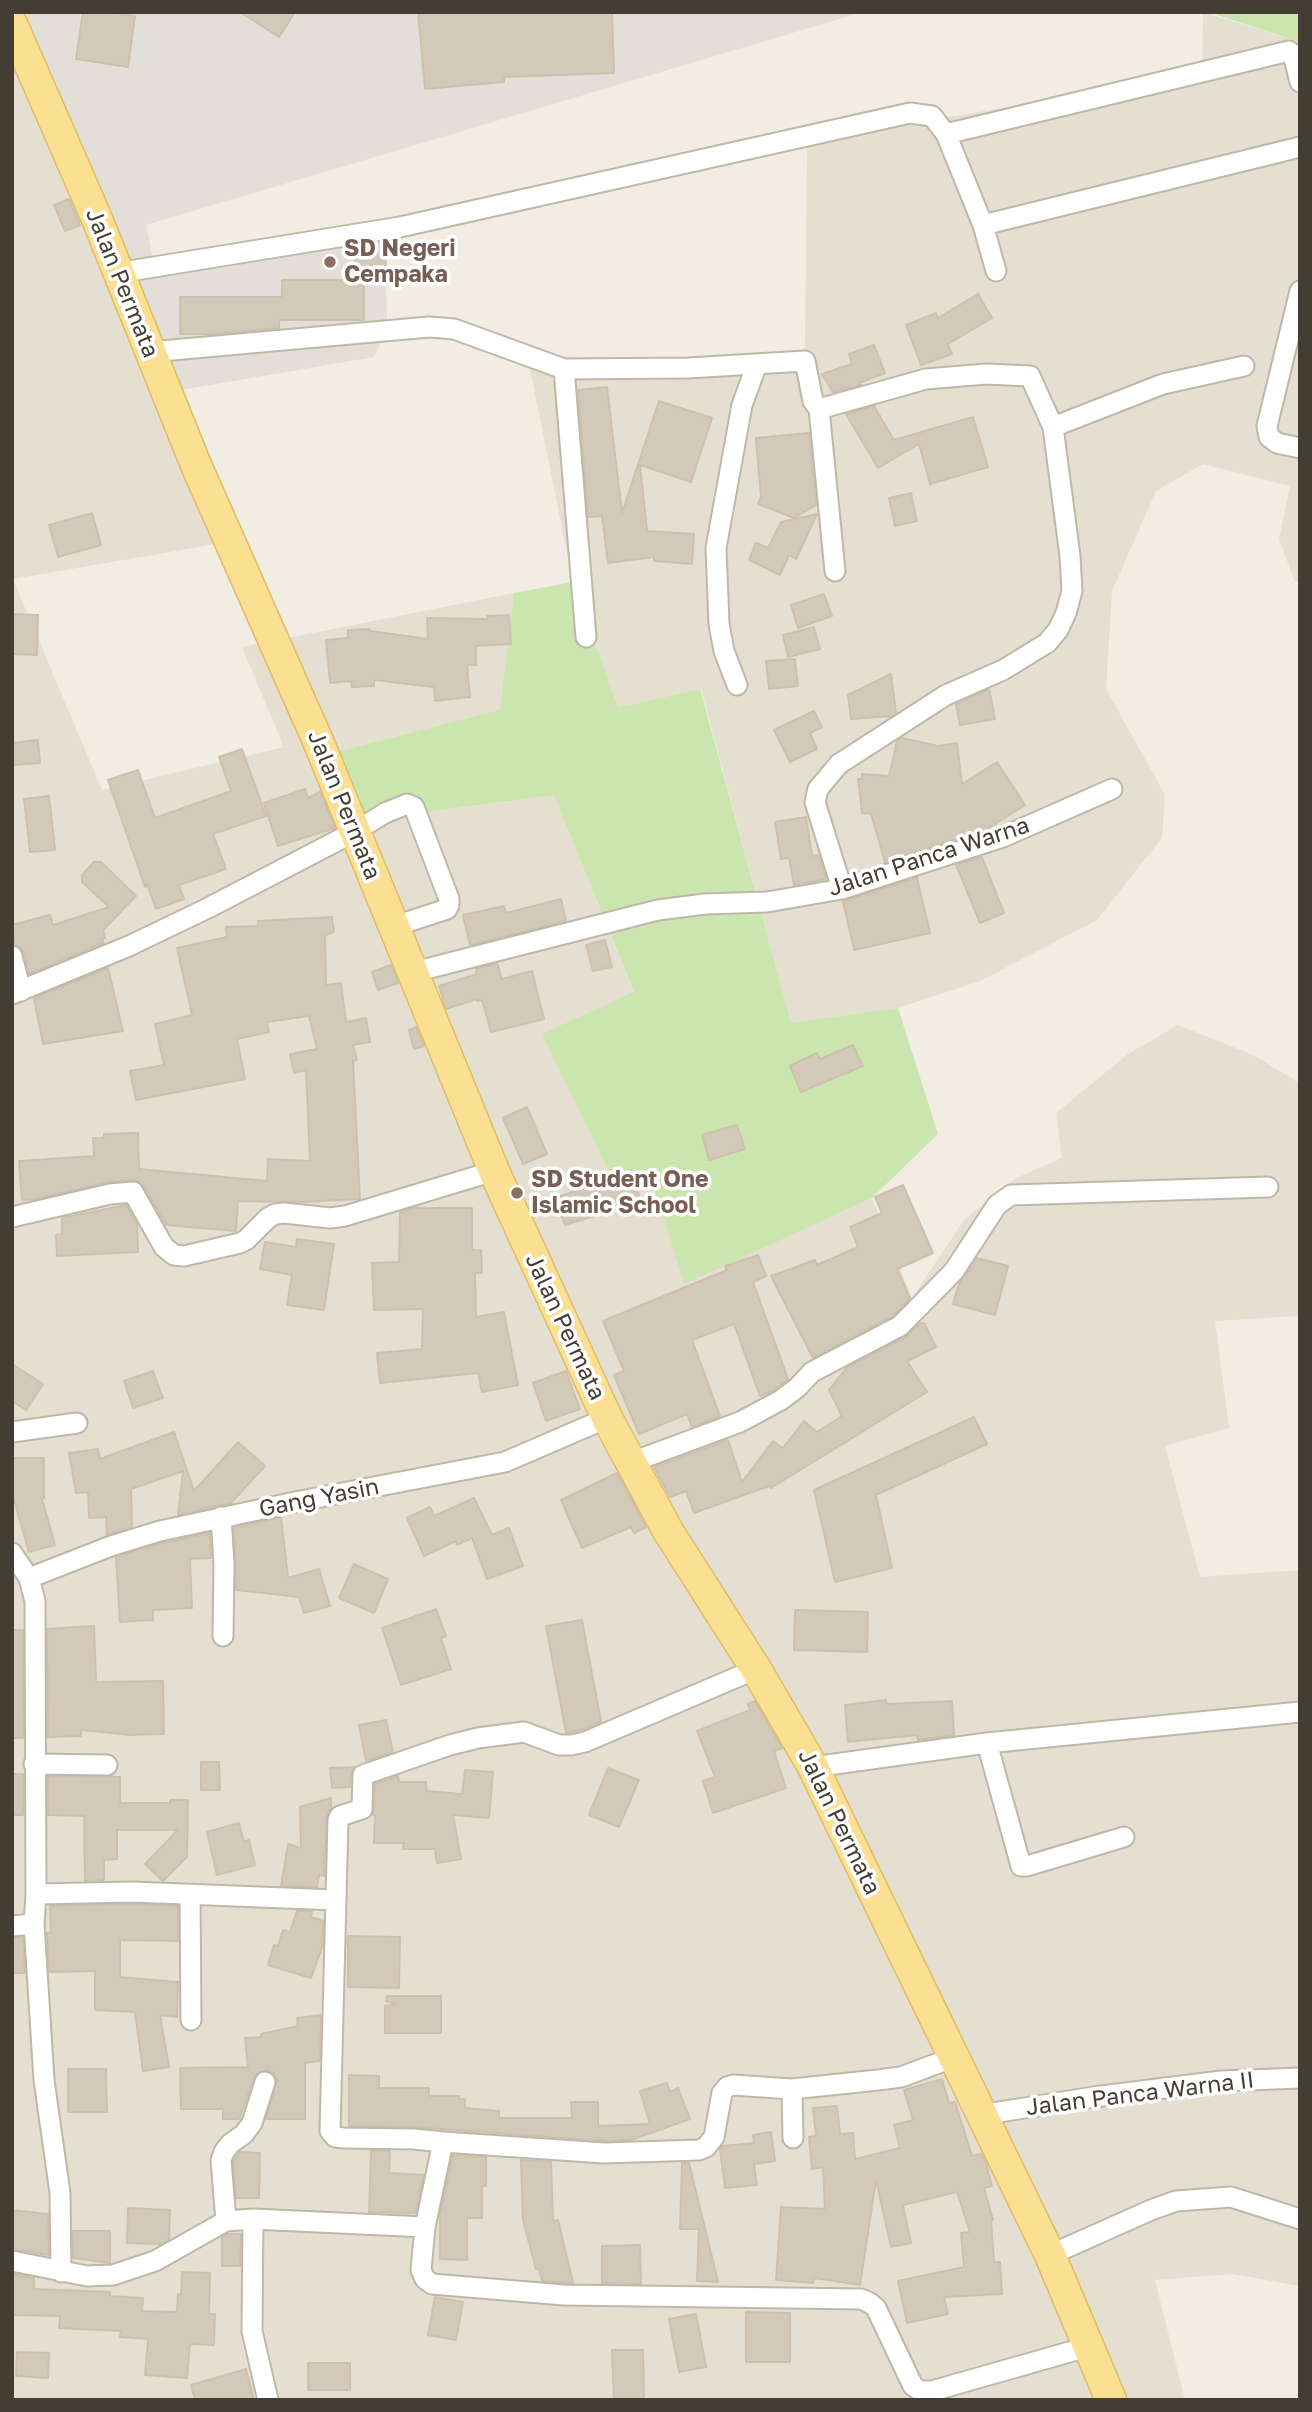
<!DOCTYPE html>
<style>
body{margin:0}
#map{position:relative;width:1312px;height:2412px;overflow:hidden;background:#f1ede3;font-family:"Golos Text",sans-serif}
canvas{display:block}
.frame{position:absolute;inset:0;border:14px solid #433d34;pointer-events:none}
</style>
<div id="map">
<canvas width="1312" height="2412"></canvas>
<div class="frame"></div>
</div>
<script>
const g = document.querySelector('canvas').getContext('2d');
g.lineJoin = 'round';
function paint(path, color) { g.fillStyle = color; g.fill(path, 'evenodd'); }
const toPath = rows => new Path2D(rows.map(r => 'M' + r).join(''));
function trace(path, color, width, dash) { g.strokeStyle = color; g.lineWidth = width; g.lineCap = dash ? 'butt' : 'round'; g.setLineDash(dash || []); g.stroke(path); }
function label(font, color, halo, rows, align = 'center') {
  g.font = font + ' "Golos Text",sans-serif'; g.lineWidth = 7; g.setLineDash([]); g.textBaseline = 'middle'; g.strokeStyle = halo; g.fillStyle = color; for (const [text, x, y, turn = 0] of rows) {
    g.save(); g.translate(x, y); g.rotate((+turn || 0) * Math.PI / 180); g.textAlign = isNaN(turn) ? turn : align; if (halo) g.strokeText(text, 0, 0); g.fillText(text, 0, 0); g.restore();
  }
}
paint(toPath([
 [1203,12,1300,42,1300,582,1295,582,1279,539,1290,486,1203,464,1156,491,1112,591,1106,689,1165,795,1162,838,1097,920,980,981,898,1008,791,1024,701,689,618,709,573,582,526,349,662,374,805,355,807,142,1202,73],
 [12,34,234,541,13,579,102,790,284,747,242,647,514,593,501,710,332,753,361,821,554,795,634,993,543,1034,619,1190,652,1179,684,1283,872,1198,912,1298,964,1220,1014,1179,1062,1158,1056,1113,1128,1054,1178,1025,1251,1054,1300,1083,1300,1316,1215,1321,1229,1428,1165,1446,1200,1577,1300,1570,1300,2286,1233,2274,1155,2280,1185,2400,12,2400]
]), '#e5dfd1');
paint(toPath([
 [12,12,863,12,146,225,156,274,385,236,387,327,374,357,169,392]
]), '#e3ded8');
paint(toPath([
 [1208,12,1300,12,1300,42],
 [573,582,618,708,700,689,791,1023,898,1008,938,1134,872,1198,684,1284,652,1180,618,1190,542,1034,634,992,554,795,360,821,332,753,500,710,514,593]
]), '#cae5ad');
const building = toPath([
 [83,12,108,12,135,16,128,67,76,59,83,12],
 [240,12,295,12,279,37,240,12],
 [418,12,612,12,614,73,504,77,504,82,425,89,418,12],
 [69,199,80,225,65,231,54,205,69,199],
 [385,242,386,273,355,273,354,247,385,242],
 [282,280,364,280,364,320,279,320,279,328,211,334,180,334,180,297,282,297,282,280],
 [978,294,992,318,948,344,952,354,921,365,906,325,936,313,938,318,978,294],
 [874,345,885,373,859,383,861,385,833,392,822,374,852,364,849,354,874,345],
 [607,387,622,513,659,401,712,418,691,482,640,465,647,531,694,534,692,564,654,561,654,557,608,563,602,516,588,517,578,390,607,387],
 [874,406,894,440,973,417,988,467,930,484,919,444,878,468,846,414,874,406],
 [809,433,816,505,794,518,758,504,761,497,756,438,809,433],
 [911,493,917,521,895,526,889,498,911,493],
 [92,513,101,545,58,557,49,525,92,513],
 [817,514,796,559,789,555,780,575,749,560,756,543,768,548,781,522,817,514],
 [824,594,832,616,798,628,791,605,824,594],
 [12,614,38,615,37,655,12,654,12,614],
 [509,615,511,644,476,646,476,665,467,665,470,697,435,701,434,687,374,680,374,686,352,687,351,681,330,683,326,640,348,638,348,630,370,629,370,631,428,639,427,618,487,619,487,616,509,615],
 [814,627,820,649,788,657,783,635,814,627],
 [795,659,798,686,769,689,766,661,795,659],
 [891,674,896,713,892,716,851,719,848,695,891,674],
 [989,689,995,719,960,725,956,704,989,689],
 [814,711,822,727,810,733,817,749,790,762,774,730,814,711],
 [902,738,938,746,957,743,962,784,997,762,1025,805,987,829,885,862,871,814,862,813,858,779,862,779,862,774,889,776,897,741,902,738],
 [38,740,40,763,12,765,12,743,38,740],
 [242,749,266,816,213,834,226,869,179,885,184,899,156,909,147,884,145,887,108,780,138,770,155,818,231,791,219,757,242,749],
 [305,789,308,798,320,792,335,828,278,846,264,803,305,789],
 [49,796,55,850,30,852,24,799,49,796],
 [806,817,812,856,819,855,826,879,794,885,789,858,781,859,775,822,806,817],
 [982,857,1004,913,980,923,956,865,982,857],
 [94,862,101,862,136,896,103,930,105,938,102,939,103,943,29,974,24,952,20,947,14,944,12,925,50,915,53,925,109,907,82,882,82,875,94,862],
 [917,878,930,933,854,950,843,901,917,878],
 [561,899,566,921,470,945,463,915,504,906,506,913,561,899],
 [332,917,334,932,325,935,326,985,341,983,346,1022,366,1018,370,1042,353,1045,357,1060,353,1061,360,1199,301,1202,238,1201,236,1231,166,1225,144,1186,139,1182,133,1180,107,1182,36,1199,22,1200,19,1161,94,1156,93,1138,104,1138,104,1134,138,1133,139,1169,267,1181,268,1159,310,1161,306,1070,294,1073,290,1054,317,1049,309,1016,267,1022,269,1032,237,1039,245,1079,136,1100,130,1071,164,1065,155,1024,192,1015,177,948,227,937,226,927,258,926,258,921,332,917],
 [605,940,612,967,593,971,586,945,605,940],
 [497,963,502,979,532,971,544,1019,491,1032,482,1000,477,1001,477,999,446,1009,439,986,477,974,476,969,497,963],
 [391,965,398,983,378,990,372,972,391,965],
 [108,968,123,1031,43,1044,34,998,108,968],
 [416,1027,424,1046,414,1049,409,1030,416,1027],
 [853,1045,863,1066,801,1092,790,1066,817,1053,820,1059,853,1045],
 [527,1107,547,1154,523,1164,503,1118,527,1107],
 [737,1125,745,1149,709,1160,702,1135,737,1125],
 [631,1172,641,1201,565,1225,555,1198,631,1172],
 [903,1185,933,1253,897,1269,910,1298,893,1316,813,1358,771,1276,815,1260,817,1265,858,1247,850,1227,882,1213,875,1197,903,1185],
 [126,1205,137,1224,138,1252,57,1256,56,1235,62,1234,62,1218,126,1205],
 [413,1208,472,1208,472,1250,481,1250,482,1273,475,1273,476,1317,504,1312,518,1385,482,1392,478,1373,380,1383,377,1353,422,1349,423,1309,374,1310,372,1263,399,1262,400,1212,413,1208],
 [297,1239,334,1244,324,1310,287,1305,292,1275,260,1269,265,1242,296,1247,297,1239],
 [758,1255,766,1276,753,1282,788,1379,774,1390,760,1396,734,1324,692,1340,720,1416,692,1427,687,1414,639,1434,614,1375,624,1371,603,1321,727,1270,725,1266,758,1255],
 [977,1258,1008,1266,995,1315,953,1304,959,1284,977,1258],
 [920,1323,924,1323,936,1347,907,1361,927,1392,771,1488,769,1486,694,1513,686,1491,670,1497,654,1467,728,1440,742,1482,773,1441,783,1448,804,1421,817,1432,842,1416,829,1390,847,1367,906,1337,920,1323],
 [12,1364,43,1384,26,1410,12,1401,12,1364],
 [153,1371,163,1398,133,1408,124,1381,153,1371],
 [566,1371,580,1409,546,1421,533,1383,566,1371],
 [974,1417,987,1444,876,1495,892,1568,835,1582,814,1490,974,1417],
 [174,1432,194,1491,238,1442,265,1466,231,1503,178,1515,183,1471,131,1489,132,1527,107,1535,106,1517,89,1518,88,1492,76,1493,69,1453,98,1449,100,1459,174,1432],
 [12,1458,44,1458,44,1498,42,1499,55,1545,29,1552,12,1493,12,1458],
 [617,1473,646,1527,634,1533,631,1527,582,1548,561,1500,617,1473],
 [474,1498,492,1535,509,1528,523,1566,487,1579,472,1538,457,1545,456,1541,424,1556,407,1518,430,1507,434,1516,474,1498],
 [281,1517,288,1578,319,1569,330,1606,304,1613,299,1597,236,1590,234,1528,281,1517],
 [210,1533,211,1558,190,1559,192,1608,153,1610,153,1620,120,1622,116,1557,163,1543,210,1533],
 [354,1564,388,1579,374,1613,339,1598,354,1564],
 [436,1609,446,1636,441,1638,451,1669,401,1685,382,1628,436,1609],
 [795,1610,868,1612,867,1652,794,1650,795,1610],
 [582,1620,601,1722,581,1730,566,1733,546,1626,582,1620],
 [94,1626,96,1682,163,1681,164,1734,130,1735,81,1730,81,1736,48,1737,47,1629,94,1626],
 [12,1630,23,1630,23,1738,12,1738,12,1630],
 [886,1700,887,1704,952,1701,954,1735,918,1740,917,1735,848,1742,845,1705,886,1700],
 [755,1701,782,1748,774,1751,786,1788,713,1813,703,1781,715,1777,697,1731,750,1710,748,1704,755,1701],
 [386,1720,393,1752,366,1761,359,1725,386,1720],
 [201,1762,219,1762,220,1790,201,1790,201,1762],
 [354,1767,351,1775,350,1787,332,1788,330,1768,354,1767],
 [608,1768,639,1780,619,1827,589,1815,608,1768],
 [465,1770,493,1772,489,1818,453,1815,461,1859,437,1863,435,1849,403,1849,404,1843,374,1843,375,1815,373,1815,375,1784,398,1776,399,1782,426,1782,427,1791,462,1794,465,1770],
 [12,1774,23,1774,23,1815,12,1815,12,1774],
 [48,1776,120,1777,120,1803,170,1803,170,1800,188,1800,187,1857,163,1881,145,1864,178,1830,117,1830,117,1859,104,1860,104,1880,85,1881,84,1816,48,1815,48,1776],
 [331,1798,331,1808,326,1820,324,1876,319,1875,317,1887,281,1886,288,1844,301,1848,300,1807,331,1798],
 [239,1823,244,1842,249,1840,255,1865,217,1875,207,1832,239,1823],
 [132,1904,178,1906,178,1941,120,1940,120,1977,178,1982,177,2017,160,2015,169,2067,143,2071,135,2012,95,2010,95,1971,49,1972,47,1933,51,1933,50,1906,132,1904],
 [297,1911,312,1911,311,1917,323,1921,323,1945,311,1978,268,1965,274,1945,278,1946,283,1930,290,1932,297,1911],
 [348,1936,400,1937,399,1988,348,1987,348,1936],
 [23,1937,25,1973,12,1973,12,1938,23,1937],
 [387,1996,441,1996,441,2033,385,2033,385,2006,396,2004,386,2001,387,1996],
 [321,2015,320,2061,305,2063,305,2119,266,2119,277,2080,274,2073,268,2070,257,2073,254,2078,239,2119,223,2119,223,2109,181,2109,180,2068,248,2067,245,2038,261,2037,261,2034,298,2026,297,2018,321,2015],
 [68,2069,106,2069,107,2112,68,2112,68,2069],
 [349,2075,379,2076,379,2088,429,2088,429,2096,459,2096,459,2099,465,2099,465,2108,499,2111,499,2118,572,2118,571,2102,598,2102,598,2126,650,2124,640,2091,667,2083,670,2092,678,2088,690,2119,631,2140,604,2141,415,2127,349,2126,349,2075],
 [942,2079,949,2103,955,2102,972,2156,981,2154,986,2163,992,2186,984,2188,993,2220,991,2220,994,2262,1000,2262,1002,2294,944,2297,948,2314,907,2323,898,2281,964,2267,961,2233,970,2232,957,2192,903,2205,911,2243,891,2247,876,2180,860,2285,814,2278,813,2283,776,2280,781,2207,825,2209,823,2167,812,2169,809,2137,816,2136,813,2108,837,2106,840,2134,853,2133,855,2159,900,2148,894,2125,913,2120,904,2090,942,2079],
 [771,2132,775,2161,754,2164,757,2185,725,2188,720,2149,723,2146,754,2143,753,2135,771,2132],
 [371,2151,390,2151,389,2173,424,2175,415,2213,369,2212,371,2151],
 [239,2152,260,2153,259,2198,236,2198,233,2162,239,2152],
 [453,2155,486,2157,486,2186,482,2186,482,2218,467,2218,467,2260,440,2259,440,2214,453,2155],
 [521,2160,551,2162,553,2221,558,2220,573,2283,542,2281,539,2268,536,2269,523,2220,521,2160],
 [682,2163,689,2163,718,2282,697,2281,699,2229,680,2229,682,2163],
 [128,2208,170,2210,169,2239,160,2244,127,2243,128,2208],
 [12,2210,48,2214,49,2255,12,2249,12,2210],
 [73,2231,110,2231,110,2263,73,2258,73,2231],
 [228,2234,241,2234,240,2266,222,2266,222,2237,228,2234],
 [640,2245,641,2284,602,2283,602,2246,640,2245],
 [182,2272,210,2273,209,2314,215,2314,214,2345,190,2344,187,2378,145,2375,148,2339,120,2337,121,2331,59,2328,60,2316,12,2315,12,2274,34,2278,34,2289,110,2292,110,2296,143,2298,142,2311,177,2312,178,2294,181,2295,182,2272],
 [435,2297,463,2302,456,2340,428,2335,435,2297],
 [746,2312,790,2313,790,2362,746,2362,746,2312],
 [696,2314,706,2367,679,2372,669,2319,696,2314],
 [612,2350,643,2350,644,2400,614,2400,612,2350],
 [17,2352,49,2353,48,2378,16,2376,17,2352],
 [308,2363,350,2363,350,2390,308,2390,308,2363],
 [246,2369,254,2400,195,2400,191,2385,246,2369]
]);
paint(building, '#d2c9b9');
trace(building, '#cdc1ad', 2);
const street = toPath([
 [946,134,1289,51,1293,54,1300,82],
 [983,225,996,271],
 [117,273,400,227,910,113,932,116,946,134,983,225,1300,147],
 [1300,291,1267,426,1269,437,1277,443,1300,448],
 [150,352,429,327,443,328,454,329,564,369,688,368,805,361,813,401,819,409,926,379,986,374,1030,376,1053,427,1070,556,1072,591,1066,613,1058,630,1047,643,1003,670,946,695,839,764,818,789,815,802,842,889],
 [564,369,586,637],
 [819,409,835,571],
 [1053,427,1163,384,1244,366],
 [737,685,724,651,719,624,716,548,742,405,757,364],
 [12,956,21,991],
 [414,972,658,910,705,904,767,902,842,889,1003,837,1112,789],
 [12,994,129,946,208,908,354,832,385,813,407,804,414,807,449,899,449,905,447,909,395,926],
 [12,1217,110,1194,133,1192,164,1247,174,1255,184,1256,240,1243,246,1240,268,1218,275,1214,284,1213,330,1218,345,1216,494,1171],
 [12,1432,77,1423],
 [632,1462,740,1422,781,1400,798,1387,812,1372,900,1326,954,1271,997,1205,1011,1195,1268,1187],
 [221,1517,224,1564,223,1636],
 [12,1553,29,1578,35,1601,36,1894,34,1924,44,2080,60,2193,61,2272],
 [29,1578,111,1546,160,1531,295,1502,505,1462,607,1418],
 [987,1743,1021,1866,1027,1866,1124,1837],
 [34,1764,107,1765],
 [813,1767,987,1743,1300,1712],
 [36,1894,132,1892,336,1900],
 [190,1895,191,2020],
 [12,1926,34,1924],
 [952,2058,901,2077,878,2080,792,2089,733,2085,727,2087,722,2093,714,2137,706,2147,699,2150,604,2153,443,2142,425,2227,421,2270,425,2279,432,2284,564,2295,861,2299,870,2303,876,2308,913,2386,921,2391,932,2391,1087,2347],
 [792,2089,793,2138],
 [980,2115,1094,2097,1221,2081,1300,2078],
 [443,2142,414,2139,344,2138,335,2137,330,2131,338,1820,340,1816,362,1809,363,1775,450,1745,478,1738,524,1732,559,1745,571,1745,585,1742,756,1669],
 [253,2219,252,2331,268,2400],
 [226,2221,221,2160,224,2152,230,2144,244,2134,252,2123,265,2082],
 [1050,2255,1151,2210,1176,2201,1231,2197,1300,2219],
 [12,2261,87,2276,113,2275,155,2261,226,2221,253,2219,425,2227]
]);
const primary = toPath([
 [12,24,97,219,196,465,318,741,494,1171,607,1418,668,1531,756,1669,813,1767,1050,2255,1111,2400]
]);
trace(street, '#bfb8a9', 23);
trace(primary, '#dfbd63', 33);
trace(street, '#fff', 19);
trace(primary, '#fbdf92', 30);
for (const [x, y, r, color] of [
 [330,262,7,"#8d6e63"],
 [517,1193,7,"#8d6e63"]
]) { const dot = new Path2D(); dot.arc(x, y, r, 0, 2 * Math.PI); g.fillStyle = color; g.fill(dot); trace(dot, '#fff', 2.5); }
label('bold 23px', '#785e54', '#fff', [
 ["SD Negeri",344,249],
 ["Cempaka",344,275],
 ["SD Student One",531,1180],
 ["Islamic School",531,1206]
], 'left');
label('23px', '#433d34', '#fff', [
 ["Jalan Permata",122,283,68],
 ["Jalan Permata",344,805,68],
 ["Jalan Panca Warna",929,857,-18],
 ["Jalan Permata",565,1327,65],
 ["Gang Yasin",319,1498,-11],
 ["Jalan Permata",839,1822,64],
 ["Jalan Panca Warna II",1140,2094,-7]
]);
</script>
